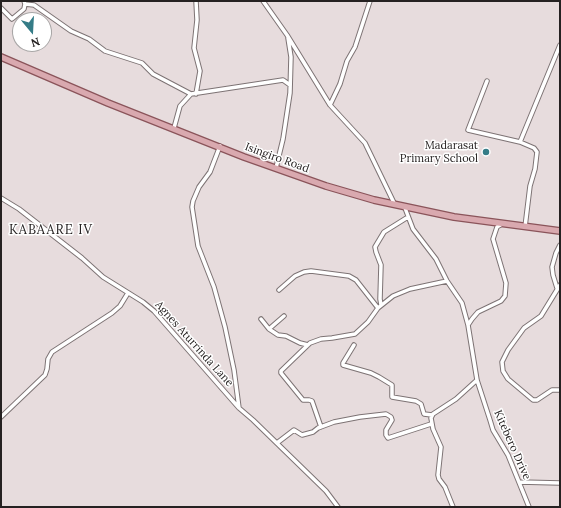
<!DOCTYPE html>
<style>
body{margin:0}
#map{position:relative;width:561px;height:508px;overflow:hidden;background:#e7dcdd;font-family:Lora,serif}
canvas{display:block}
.frame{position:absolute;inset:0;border:2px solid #252121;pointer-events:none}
.north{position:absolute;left:12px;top:12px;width:40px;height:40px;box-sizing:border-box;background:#fff;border:1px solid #a8a6a6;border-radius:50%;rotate:162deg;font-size:11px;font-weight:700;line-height:16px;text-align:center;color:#252121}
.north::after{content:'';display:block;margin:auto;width:14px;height:18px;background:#357c87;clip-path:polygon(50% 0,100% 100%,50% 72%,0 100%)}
</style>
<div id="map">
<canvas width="561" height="508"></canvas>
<div class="frame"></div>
<div class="north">N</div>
</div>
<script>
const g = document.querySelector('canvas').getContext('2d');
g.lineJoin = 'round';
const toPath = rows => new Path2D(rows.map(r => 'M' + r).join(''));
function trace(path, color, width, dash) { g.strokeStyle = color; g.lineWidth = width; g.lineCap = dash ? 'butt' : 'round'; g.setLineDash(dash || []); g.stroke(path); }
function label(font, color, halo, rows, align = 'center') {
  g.font = font + ' Lora,serif'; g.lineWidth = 3; g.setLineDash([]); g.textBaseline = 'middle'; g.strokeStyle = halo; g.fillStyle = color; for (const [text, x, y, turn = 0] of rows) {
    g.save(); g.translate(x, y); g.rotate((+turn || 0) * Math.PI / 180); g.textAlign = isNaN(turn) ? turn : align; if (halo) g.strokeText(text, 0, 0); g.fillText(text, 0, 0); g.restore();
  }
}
const street = toPath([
 [263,1,287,35,330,105,365,143,395,205],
 [25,4,34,5,71,31,89,39,105,51,142,63,153,74,191,94],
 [1,8,12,19,24,9,25,4,24,1],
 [487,81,468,130,520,142,534,148,537,152,535,169,530,186,525,227],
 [196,94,200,71,194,48,197,20,196,1],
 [330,105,340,84,347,61,355,47,370,1],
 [174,128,180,106,191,94,283,80,290,85],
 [520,142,560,45],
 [220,146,210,172,199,187,193,201,192,207,198,246,214,287,225,327,234,370,239,408],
 [276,168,283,139,290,93,291,57,288,38],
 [1,198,19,209,82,258,103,277,143,302,154,311,239,408,253,420,326,491,338,507],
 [405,208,413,229,436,259,447,281,462,303,468,325],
 [502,224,497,227,493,239,506,283,505,296,501,301,478,312,472,319,468,325,477,380,490,420,493,430,508,455,529,507],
 [560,285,541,316,524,328,508,350,502,362,503,371,508,379,533,400,537,400,552,390,560,390],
 [557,288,553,275,552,267,556,253,560,245],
 [279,290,295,276,304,272,311,271,349,276,356,280,378,308],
 [381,305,380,299,381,265,376,252,375,247,384,232,408,217],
 [261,319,269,329,278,335,286,336,300,343,308,345],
 [269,329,284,316],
 [354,345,343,363,343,365,371,373,379,377,392,385,392,397,416,401,421,404,424,414,432,415],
 [1,417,45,375,47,369,48,359,52,352,112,313,120,306,128,293],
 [321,427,312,401,309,400,303,400,281,373,281,371,310,343,321,339,332,338,355,334,368,322,378,308,393,296,410,289,447,281],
 [277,443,294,430,302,435,313,432,318,428,334,422,360,417,386,414,391,417,392,420,386,430,386,435,388,438,431,424],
 [519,482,560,483],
 [453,507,445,487,439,479,438,475,441,447,433,429,431,418,433,414,456,399,477,380]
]);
const primary = toPath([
 [1,57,108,103,244,157,326,186,374,200,454,217,560,231]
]);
trace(street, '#7d7374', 5.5);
trace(primary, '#8a545a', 8);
trace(street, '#fff', 3.5);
trace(primary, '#d9a9af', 5.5);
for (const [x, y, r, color] of [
 [486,152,4,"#357c87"]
]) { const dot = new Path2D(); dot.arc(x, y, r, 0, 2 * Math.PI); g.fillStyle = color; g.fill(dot); trace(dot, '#fff', 1.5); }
label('11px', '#252121', '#fff', [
 ["Madarasat",478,146],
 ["Primary School",478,159]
], 'right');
label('11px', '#252121', '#fff', [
 ["Isingiro Road",277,158,20],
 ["Agnes Aturrinda Lane",194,344,48],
 ["Kitebero Drive",512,445,66]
]);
g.letterSpacing = '1px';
label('13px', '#252121', '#fff', [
 ["KABAARE IV",51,230]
]);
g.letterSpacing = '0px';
</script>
